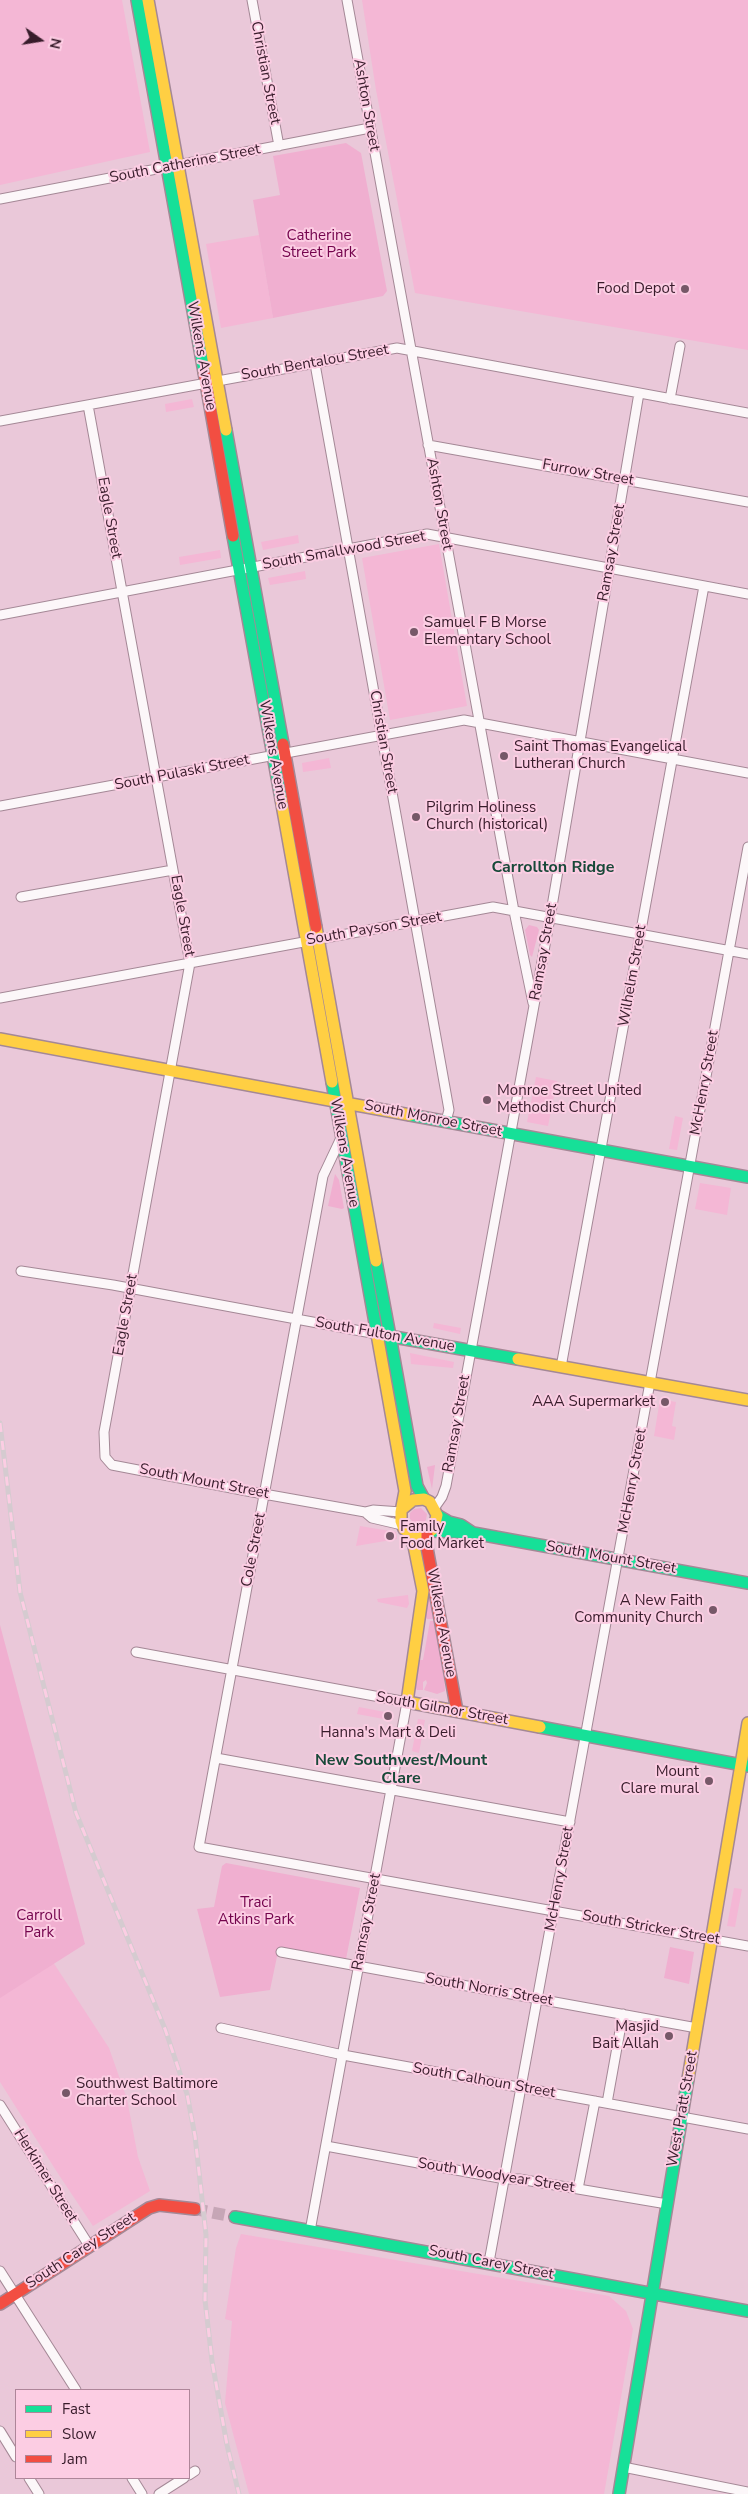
<!DOCTYPE html>
<style>
body{margin:0}
#map{position:relative;width:748px;height:2494px;overflow:hidden;background:#eac8d9;font-family:"Nunito Sans",sans-serif}
canvas{display:block}
.legend{position:absolute;left:15px;top:2389px;width:175px;height:90px;box-sizing:border-box;background:#fccde3;border:1px solid #ae8699;margin:0;padding:6px 9px;list-style:none;font-size:15px;color:#381c2b}
.legend li{display:flex;align-items:center;gap:10px;height:25px}
.legend b{width:25px;border:1px solid #ae8699}
.north{position:absolute;left:15px;top:15px;width:50px;height:50px;-webkit-text-stroke:4px #fccde3;paint-order:stroke;rotate:103deg;font-size:14px;font-weight:700;line-height:20px;text-align:center;color:#381c2b}
.north::after{content:'';display:block;margin:auto;width:18px;height:22px;background:#381c2b;clip-path:polygon(50% 0,100% 100%,50% 72%,0 100%)}
</style>
<div id="map">
<canvas width="748" height="2494"></canvas>
<ul class="legend">
<li><b style="height:6px;background:#16e098"></b>Fast</li>
<li><b style="height:6px;background:#ffcf43"></b>Slow</li>
<li><b style="height:6px;background:#f24e42"></b>Jam</li>
</ul>
<div class="north">N</div>
</div>
<script>
const g = document.querySelector('canvas').getContext('2d');
g.lineJoin = 'round';
function paint(path, color) { g.fillStyle = color; g.fill(path, 'evenodd'); }
const toPath = rows => new Path2D(rows.map(r => 'M' + r).join(''));
function trace(path, color, width, dash) { g.strokeStyle = color; g.lineWidth = width; g.lineCap = dash ? 'butt' : 'round'; g.setLineDash(dash || []); g.stroke(path); }
function label(font, color, halo, rows, align = 'center') {
  g.font = font + ' "Nunito Sans",sans-serif'; g.lineWidth = 4; g.setLineDash([]); g.textBaseline = 'middle'; g.strokeStyle = halo; g.fillStyle = color; for (const [text, x, y, turn = 0] of rows) {
    g.save(); g.translate(x, y); g.rotate((+turn || 0) * Math.PI / 180); g.textAlign = isNaN(turn) ? turn : align; if (halo) g.strokeText(text, 0, 0); g.fillText(text, 0, 0); g.restore();
  }
}
paint(toPath([
 [0,0,122,0,150,152,0,185],
 [362,0,748,0,748,350,415,293,376,90],
 [259,235,273,318,221,328,206,244],
 [192,399,194,407,166,412,165,404],
 [298,535,299,543,263,550,261,542],
 [439,544,467,706,390,720,362,558],
 [220,550,221,558,180,565,179,557],
 [305,571,306,579,270,585,268,578],
 [329,758,331,768,303,772,302,763],
 [536,1077,557,1081,548,1126,527,1122],
 [675,1116,683,1118,677,1150,669,1149],
 [700,1183,731,1188,727,1215,695,1209],
 [434,1323,461,1328,460,1334,433,1328],
 [410,1353,454,1362,453,1368,411,1364],
 [660,1399,676,1402,672,1426,676,1427,674,1440,654,1436],
 [360,1526,396,1532,397,1539,356,1546],
 [408,1595,409,1604,407,1608,378,1602,377,1599],
 [359,1707,390,1713,389,1720,357,1714],
 [418,1719,425,1720,419,1753,412,1751],
 [734,1888,742,1889,735,1927,727,1926],
 [53,1962,109,2048,127,2099,138,2157,150,2191,93,2226,57,2172,0,2082,0,1997],
 [241,2234,609,2296,626,2311,633,2329,604,2494,249,2494,225,2403,232,2321,225,2319,236,2248]
]), '#f4b7d5');
paint(toPath([
 [346,143,361,153,387,291,383,296,273,318,253,200,280,195,273,156],
 [529,925,537,927,539,930,532,957,530,955,525,930],
 [335,1174,339,1180,344,1208,342,1209,328,1206],
 [435,1465,432,1489,427,1467],
 [421,1508,427,1514,426,1520,422,1524,415,1524,410,1519,410,1513,414,1509],
 [423,1544,437,1619,427,1619,425,1615,418,1545],
 [430,1621,437,1621,442,1651,445,1691,437,1694,424,1690,427,1683,426,1680,423,1682,423,1690,417,1690,415,1688,419,1660,423,1660],
 [0,1625,85,1944,0,1998],
 [226,1863,360,1888,346,1959,279,1947,270,1990,220,1997,197,1909,214,1907,222,1866],
 [670,1947,694,1952,689,1984,664,1978]
]), '#f0afd0');
trace(toPath([
 [195,2209,235,2217]
]), '#c6a6b6', 12, [12, 6]);
const street = toPath([
 [252,0,279,146],
 [347,0,514,911,533,1003],
 [0,199,370,128],
 [315,364,441,1065,449,1110,446,1121],
 [670,399,680,346],
 [88,405,190,963,104,1432,105,1457,112,1465,247,1491,365,1512,373,1510,401,1512],
 [0,421,397,348,748,413],
 [428,445,748,502],
 [0,615,427,534,748,594],
 [0,806,464,720,748,773],
 [21,897,173,870],
 [0,998,493,907,748,954],
 [340,1140,323,1176,199,1847,748,1946],
 [21,1271,113,1285,377,1334],
 [561,1367,704,586],
 [435,1507,442,1497,446,1486,479,1307,550,918,639,393],
 [365,1512,372,1518,402,1525],
 [136,1652,407,1702,310,2231],
 [216,1758,570,1822],
 [281,1952,697,2028],
 [221,2028,343,2055,748,2129],
 [607,2103,623,2014],
 [0,2105,90,2247],
 [326,2146,505,2179,519,2179,667,2204],
 [578,2189,595,2101],
 [489,2262,748,847],
 [0,2271,76,2390],
 [0,2431,16,2457],
 [623,2467,748,2492],
 [189,2475,195,2471],
 [29,2478,39,2494],
 [132,2478,142,2494],
 [159,2494,184,2478]
]);
const fast = toPath([
 [137,0,204,372],
 [226,430,283,744],
 [233,536,281,799],
 [332,1082,377,1334,518,1359],
 [410,1115,748,1177],
 [376,1261,390,1336],
 [390,1336,417,1486,424,1499],
 [437,1515,449,1522,461,1525,473,1533],
 [432,1531,473,1533,748,1583],
 [540,1727,748,1766],
 [235,2217,748,2311],
 [619,2494,688,2079]
]);
const slow = toPath([
 [148,0,226,430],
 [281,799,332,1082],
 [316,927,376,1261],
 [0,1039,410,1115],
 [377,1334,405,1491,401,1512,401,1521,404,1529,414,1535,427,1534,434,1528,437,1515,430,1502,424,1499,413,1500,402,1509],
 [518,1359,748,1400],
 [408,1532,414,1546,423,1591,407,1702,540,1727],
 [688,2079,748,1723]
]);
const jam = toPath([
 [204,372,233,536],
 [283,744,316,927],
 [427,1534,427,1548,457,1711],
 [0,2304,149,2208,159,2205,195,2209]
]);
trace(street, '#a48896', 11);
trace(fast, '#a48896', 14);
trace(slow, '#a48896', 14);
trace(jam, '#a48896', 14);
trace(street, '#fcf7f9', 9);
trace(fast, '#16e098', 11);
trace(slow, '#ffcf43', 11);
trace(jam, '#f24e42', 11);
const rail = toPath([
 [0,1423,20,1592,76,1813,165,2029,187,2094,195,2136,206,2235,205,2300,212,2361,227,2445,239,2494]
]);
trace(rail, '#d5cbd0', 5);
trace(rail, '#fccde3', 3, [9]);
for (const [x, y, r, color] of [
 [685,289,5,"#765868"],
 [414,632,5,"#765868"],
 [504,756,5,"#765868"],
 [416,817,5,"#765868"],
 [487,1100,5,"#765868"],
 [665,1402,5,"#765868"],
 [390,1536,5,"#765868"],
 [713,1610,5,"#765868"],
 [388,1716,5,"#765868"],
 [709,1781,5,"#765868"],
 [669,2036,5,"#765868"],
 [66,2093,5,"#765868"]
]) { const dot = new Path2D(); dot.arc(x, y, r, 0, 2 * Math.PI); g.fillStyle = color; g.fill(dot); trace(dot, '#fccde3', 2); }
label('15px', '#381c2b', '#fccde3', [
 ["Christian Street",265,73,79],
 ["Ashton Street",366,105,80],
 ["South Catherine Street",185,164,-11],
 ["Wilkens Avenue",201,356,80],
 ["South Bentalou Street",315,363,-10],
 ["Furrow Street",588,473,10],
 ["Ashton Street",439,504,80],
 ["Eagle Street",109,518,80],
 ["South Smallwood Street",344,551,-10],
 ["Ramsay Street",612,553,-80],
 ["Christian Street",383,742,80],
 ["Wilkens Avenue",273,755,80],
 ["South Pulaski Street",182,773,-11],
 ["Eagle Street",182,916,80],
 ["South Payson Street",374,929,-10],
 ["Ramsay Street",544,952,-80],
 ["Wilhelm Street",633,976,-80],
 ["McHenry Street",705,1083,-80],
 ["South Monroe Street",433,1119,11],
 ["Wilkens Avenue",344,1153,80],
 ["Eagle Street",126,1315,-80],
 ["South Fulton Avenue",385,1335,10],
 ["Ramsay Street",457,1424,-80],
 ["McHenry Street",633,1481,-80],
 ["South Mount Street",204,1482,11],
 ["Cole Street",254,1550,-79],
 ["South Mount Street",611,1558,10],
 ["Wilkens Avenue",441,1623,80],
 ["South Gilmor Street",442,1709,10],
 ["McHenry Street",560,1879,-80],
 ["Ramsay Street",367,1922,-79],
 ["South Stricker Street",651,1928,10],
 ["South Norris Street",489,1990,10],
 ["South Calhoun Street",484,2081,10],
 ["West Pratt Street",683,2109,-80],
 ["Herkimer Street",45,2176,58],
 ["South Woodyear Street",496,2176,9],
 ["South Carey Street",81,2251,-33],
 ["South Carey Street",491,2263,11]
]);
label('15px', '#73034c', '#fccde3', [
 ["Catherine",319,236],
 ["Street Park",319,253],
 ["Traci",256,1903],
 ["Atkins Park",256,1920],
 ["Carroll",39,1916],
 ["Park",39,1933]
]);
label('15px', '#381c2b', '#fccde3', [
 ["Food Depot",675,289,"right"],
 ["Samuel F B Morse",424,623],
 ["Elementary School",424,640],
 ["Saint Thomas Evangelical",514,747],
 ["Lutheran Church",514,764],
 ["Pilgrim Holiness",426,808],
 ["Church (historical)",426,825],
 ["Monroe Street United",497,1091],
 ["Methodist Church",497,1108],
 ["AAA Supermarket",655,1402,"right"],
 ["Family",400,1527],
 ["Food Market",400,1544],
 ["A New Faith",703,1601,"right"],
 ["Community Church",703,1618,"right"],
 ["Hanna's Mart & Deli",388,1733,"center"],
 ["Mount",699,1772,"right"],
 ["Clare mural",699,1789,"right"],
 ["Masjid",659,2027,"right"],
 ["Bait Allah",659,2044,"right"],
 ["Southwest Baltimore",76,2084],
 ["Charter School",76,2101]
], 'left');
label('bold 16px', '#184939', '#fccde3', [
 ["Carrollton Ridge",553,868],
 ["New Southwest/Mount",401,1761],
 ["Clare",401,1779]
]);
</script>
